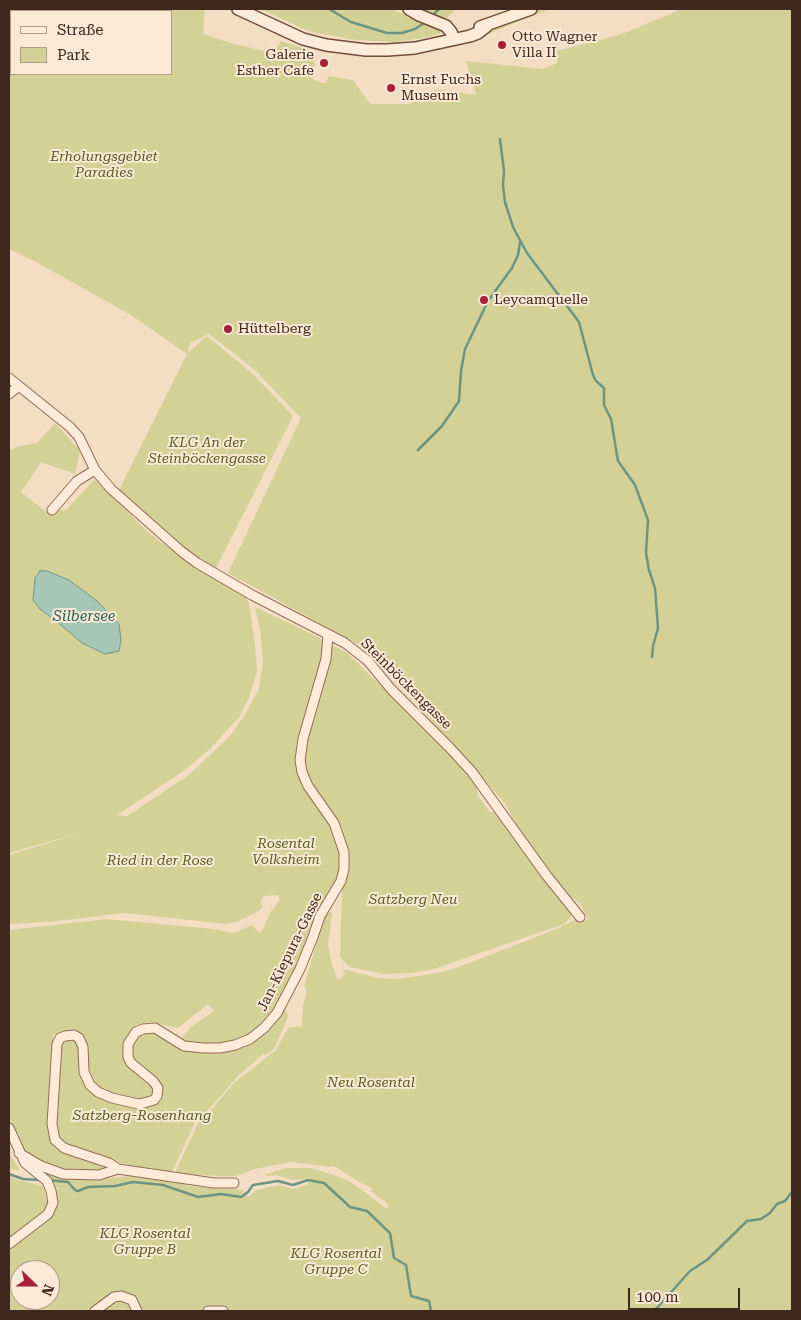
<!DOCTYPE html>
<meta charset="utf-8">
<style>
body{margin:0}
#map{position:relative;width:801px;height:1320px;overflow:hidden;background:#f3dec4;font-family:"Roboto Serif",serif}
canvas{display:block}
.frame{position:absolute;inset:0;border:10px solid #3f281d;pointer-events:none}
.legend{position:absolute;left:10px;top:10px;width:162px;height:65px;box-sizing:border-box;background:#fae9d5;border:1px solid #af9c8b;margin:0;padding:6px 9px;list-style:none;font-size:15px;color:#3f281d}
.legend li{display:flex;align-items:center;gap:10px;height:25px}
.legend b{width:25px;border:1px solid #af9c8b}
.north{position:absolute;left:10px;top:1260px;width:50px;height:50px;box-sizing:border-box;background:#fae9d5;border:1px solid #af9c8b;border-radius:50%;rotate:112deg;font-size:14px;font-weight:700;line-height:20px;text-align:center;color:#3f281d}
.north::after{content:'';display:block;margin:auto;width:18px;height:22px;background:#a82036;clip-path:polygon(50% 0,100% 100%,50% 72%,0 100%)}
.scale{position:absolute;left:628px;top:1288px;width:112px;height:22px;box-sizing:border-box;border:2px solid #3f281d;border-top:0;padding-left:6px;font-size:15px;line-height:18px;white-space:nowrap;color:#3f281d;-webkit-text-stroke:4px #fae9d5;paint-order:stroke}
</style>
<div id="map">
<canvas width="801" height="1320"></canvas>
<div class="frame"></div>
<ul class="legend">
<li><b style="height:6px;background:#fdecd9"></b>Straße</li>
<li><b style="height:14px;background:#d3d196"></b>Park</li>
</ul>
<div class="north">N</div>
<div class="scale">100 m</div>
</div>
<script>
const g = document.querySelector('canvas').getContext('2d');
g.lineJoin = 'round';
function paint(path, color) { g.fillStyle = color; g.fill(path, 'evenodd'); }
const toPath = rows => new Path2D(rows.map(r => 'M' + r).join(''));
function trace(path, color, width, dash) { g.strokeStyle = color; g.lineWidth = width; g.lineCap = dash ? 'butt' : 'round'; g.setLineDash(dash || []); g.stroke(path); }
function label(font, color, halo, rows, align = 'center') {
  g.font = font + ' "Roboto Serif",serif'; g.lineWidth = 4; g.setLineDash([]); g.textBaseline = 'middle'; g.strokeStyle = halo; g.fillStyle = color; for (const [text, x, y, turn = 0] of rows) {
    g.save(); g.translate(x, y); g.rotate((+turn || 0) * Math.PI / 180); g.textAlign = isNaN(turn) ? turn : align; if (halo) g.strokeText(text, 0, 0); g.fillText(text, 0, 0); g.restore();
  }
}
paint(toPath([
 [9,9,205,9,203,34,234,44,273,53,281,41,315,52,313,80,325,83,329,76,353,80,370,104,409,104,435,90,444,90,476,95,466,61,543,69,557,63,557,51,622,34,682,9,792,9,792,1311,9,1311,9,1249,52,1215,56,1204,55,1188,74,1191,55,1187,43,1173,43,1171,61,1178,99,1179,129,1176,155,1179,184,1184,188,1186,243,1190,248,1197,256,1190,279,1185,293,1189,307,1185,311,1178,294,1180,277,1175,267,1176,267,1174,285,1168,311,1168,337,1176,352,1183,387,1209,389,1205,371,1191,372,1188,359,1182,336,1167,332,1166,329,1167,292,1162,254,1169,236,1176,218,1176,175,1173,199,1121,202,1121,234,1083,276,1050,288,1028,302,1026,303,1006,307,991,304,986,326,911,332,913,328,943,332,965,338,980,345,975,343,969,378,978,396,979,438,973,459,967,559,928,580,917,585,921,588,919,580,903,565,893,520,831,504,802,367,649,228,573,301,418,255,370,209,334,190,343,188,353,207,336,254,375,293,416,216,568,188,551,118,492,187,354,131,315,36,262,9,249],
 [11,11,171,11,171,74,11,74],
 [20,1270,50,1270,50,1300,20,1300],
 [260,9,390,9,415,18,422,11,422,9,456,9,445,20,441,33,428,37,396,42,355,40,311,32],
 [541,9,547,9,548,10,490,33,487,31],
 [55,423,80,451,75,474,41,462,21,492,49,514,52,510,66,510,95,479,150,534,196,567,245,596,249,604,255,645,257,670,249,698,239,717,211,748,186,769,117,815,127,816,190,774,230,736,244,716,259,689,263,661,261,636,255,607,320,638,324,644,331,648,332,645,346,652,436,739,470,777,477,787,477,795,490,812,496,811,572,916,564,924,434,969,413,973,383,974,349,967,340,957,342,890,349,857,338,826,329,808,323,801,341,851,341,873,282,999,288,1017,274,1049,265,1055,263,1054,238,1076,202,1117,196,1120,172,1172,144,1169,114,1161,65,1144,59,1138,56,1129,60,1049,62,1044,66,1040,71,1039,86,1044,80,1033,53,1034,50,1136,105,1166,106,1169,104,1171,64,1171,49,1168,26,1154,20,1146,9,1117,9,930,106,919,213,929,233,933,253,925,257,931,261,933,270,913,280,900,278,895,264,896,260,902,263,907,258,911,237,922,226,924,126,913,49,922,9,924,9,855,90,830,9,853,9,451,18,446,37,443],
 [36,574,69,580,97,601,119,624,121,640,119,651,99,652,82,643,61,625,40,609,33,600],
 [208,1004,214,1011,191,1027,176,1045,161,1035,149,1032,141,1034,132,1045,131,1063,124,1041,136,1025,150,1022,178,1028],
 [9,1150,9,1153,20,1170,9,1169],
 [9,1175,15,1179,43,1186,48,1206,47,1209,9,1240]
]), '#d3d196');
const water = toPath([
 [40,571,47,571,69,580,97,601,119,624,121,640,119,651,105,654,82,643,61,625,40,609,33,600,35,578,40,571]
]);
paint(water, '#a6c6b8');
trace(water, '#6b9685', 1);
trace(toPath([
 [329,9,351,22,387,33,402,33,415,29,426,22],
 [431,17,439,9],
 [500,139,504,171,503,185,505,202,513,227,527,253,579,322,593,375,596,381,604,388,604,405,611,419,618,461,635,485,648,520,646,553,649,570,655,588,658,628,653,646,652,657],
 [418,450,442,426,459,401,461,371,465,349,488,301,512,268,518,255,520,242],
 [9,1174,23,1179,40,1180],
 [48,1180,68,1182,75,1190,78,1191,88,1187,115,1186,133,1182,163,1185,198,1197,221,1194,241,1197,248,1192,253,1185,278,1181,293,1185,308,1180,324,1183,350,1207,367,1211,390,1233,394,1258,406,1265,411,1296,429,1301,431,1311],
 [651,1311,657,1308,690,1271,707,1260,747,1221,761,1219,770,1213,777,1204,785,1201,792,1192]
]), '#6b9685', 2.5);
const street = toPath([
 [9,378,70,427,79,437,95,470,111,489,181,551,197,563,252,595,345,643,368,661,391,689,450,748,472,772,547,876,580,917],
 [9,394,19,386],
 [52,510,77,481,95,470],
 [9,1128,25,1163,47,1181,51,1191,53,1203,48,1214,9,1244],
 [19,1153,41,1166,63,1174,99,1175,118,1169,214,1183,234,1183],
 [118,1169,109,1163,64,1148,55,1140,52,1124,57,1044,60,1038,65,1036,74,1035,79,1038,83,1047,84,1072,90,1085,98,1092,112,1098,138,1104,144,1103,154,1100,157,1096,158,1088,153,1081,131,1063,128,1057,128,1044,136,1032,143,1029,155,1028,184,1046,203,1048,220,1048,235,1045,250,1039,264,1028,277,1013,300,969,313,937,320,916,341,881,344,869,344,852,334,823,308,786,302,772,300,760,303,739,326,659,328,635],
 [95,1311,114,1297,121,1296,132,1300,137,1311],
 [208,1311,223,1311]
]);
const secondary = toPath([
 [238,9,303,39,326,45,366,50,387,50,415,48,470,36,478,33,487,26],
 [409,9,419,15,446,26,451,32,454,39],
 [480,27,531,9]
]);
trace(street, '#916d57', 11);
trace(secondary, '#734e3a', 14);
trace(street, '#fdecd9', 9);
trace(secondary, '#fdecd9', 11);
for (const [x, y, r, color] of [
 [502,45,5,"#a82036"],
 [324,63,5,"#a82036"],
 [391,88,5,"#a82036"],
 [484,300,5,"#a82036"],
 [228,329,5,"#a82036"]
]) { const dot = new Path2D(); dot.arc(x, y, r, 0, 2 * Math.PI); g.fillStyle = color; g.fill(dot); trace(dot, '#fae9d5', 2); }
label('14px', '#3f281d', '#fae9d5', [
 ["Otto Wagner",512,37],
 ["Villa II",512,53],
 ["Galerie",314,55,"right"],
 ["Esther Cafe",314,71,"right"],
 ["Ernst Fuchs",401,80],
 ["Museum",401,96],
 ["Leycamquelle",494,300],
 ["Hüttelberg",238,329]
], 'left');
label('italic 14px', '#585e21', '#fae9d5', [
 ["Erholungsgebiet",104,157],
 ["Paradies",104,173],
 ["KLG An der",207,443],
 ["Steinböckengasse",207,459],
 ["Rosental",286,844],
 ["Volksheim",286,860],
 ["Ried in der Rose",160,861],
 ["Satzberg Neu",413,900],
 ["Neu Rosental",371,1083],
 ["Satzberg-Rosenhang",142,1116],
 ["KLG Rosental",145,1234],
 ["Gruppe B",145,1250],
 ["KLG Rosental",336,1254],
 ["Gruppe C",336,1270]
]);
label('14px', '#3f281d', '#fae9d5', [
 ["Steinböckengasse",406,684,45],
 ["Jan-Kiepura-Gasse",290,952,-64]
]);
label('italic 15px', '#2b6155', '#fae9d5', [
 ["Silbersee",84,617]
]);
</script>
